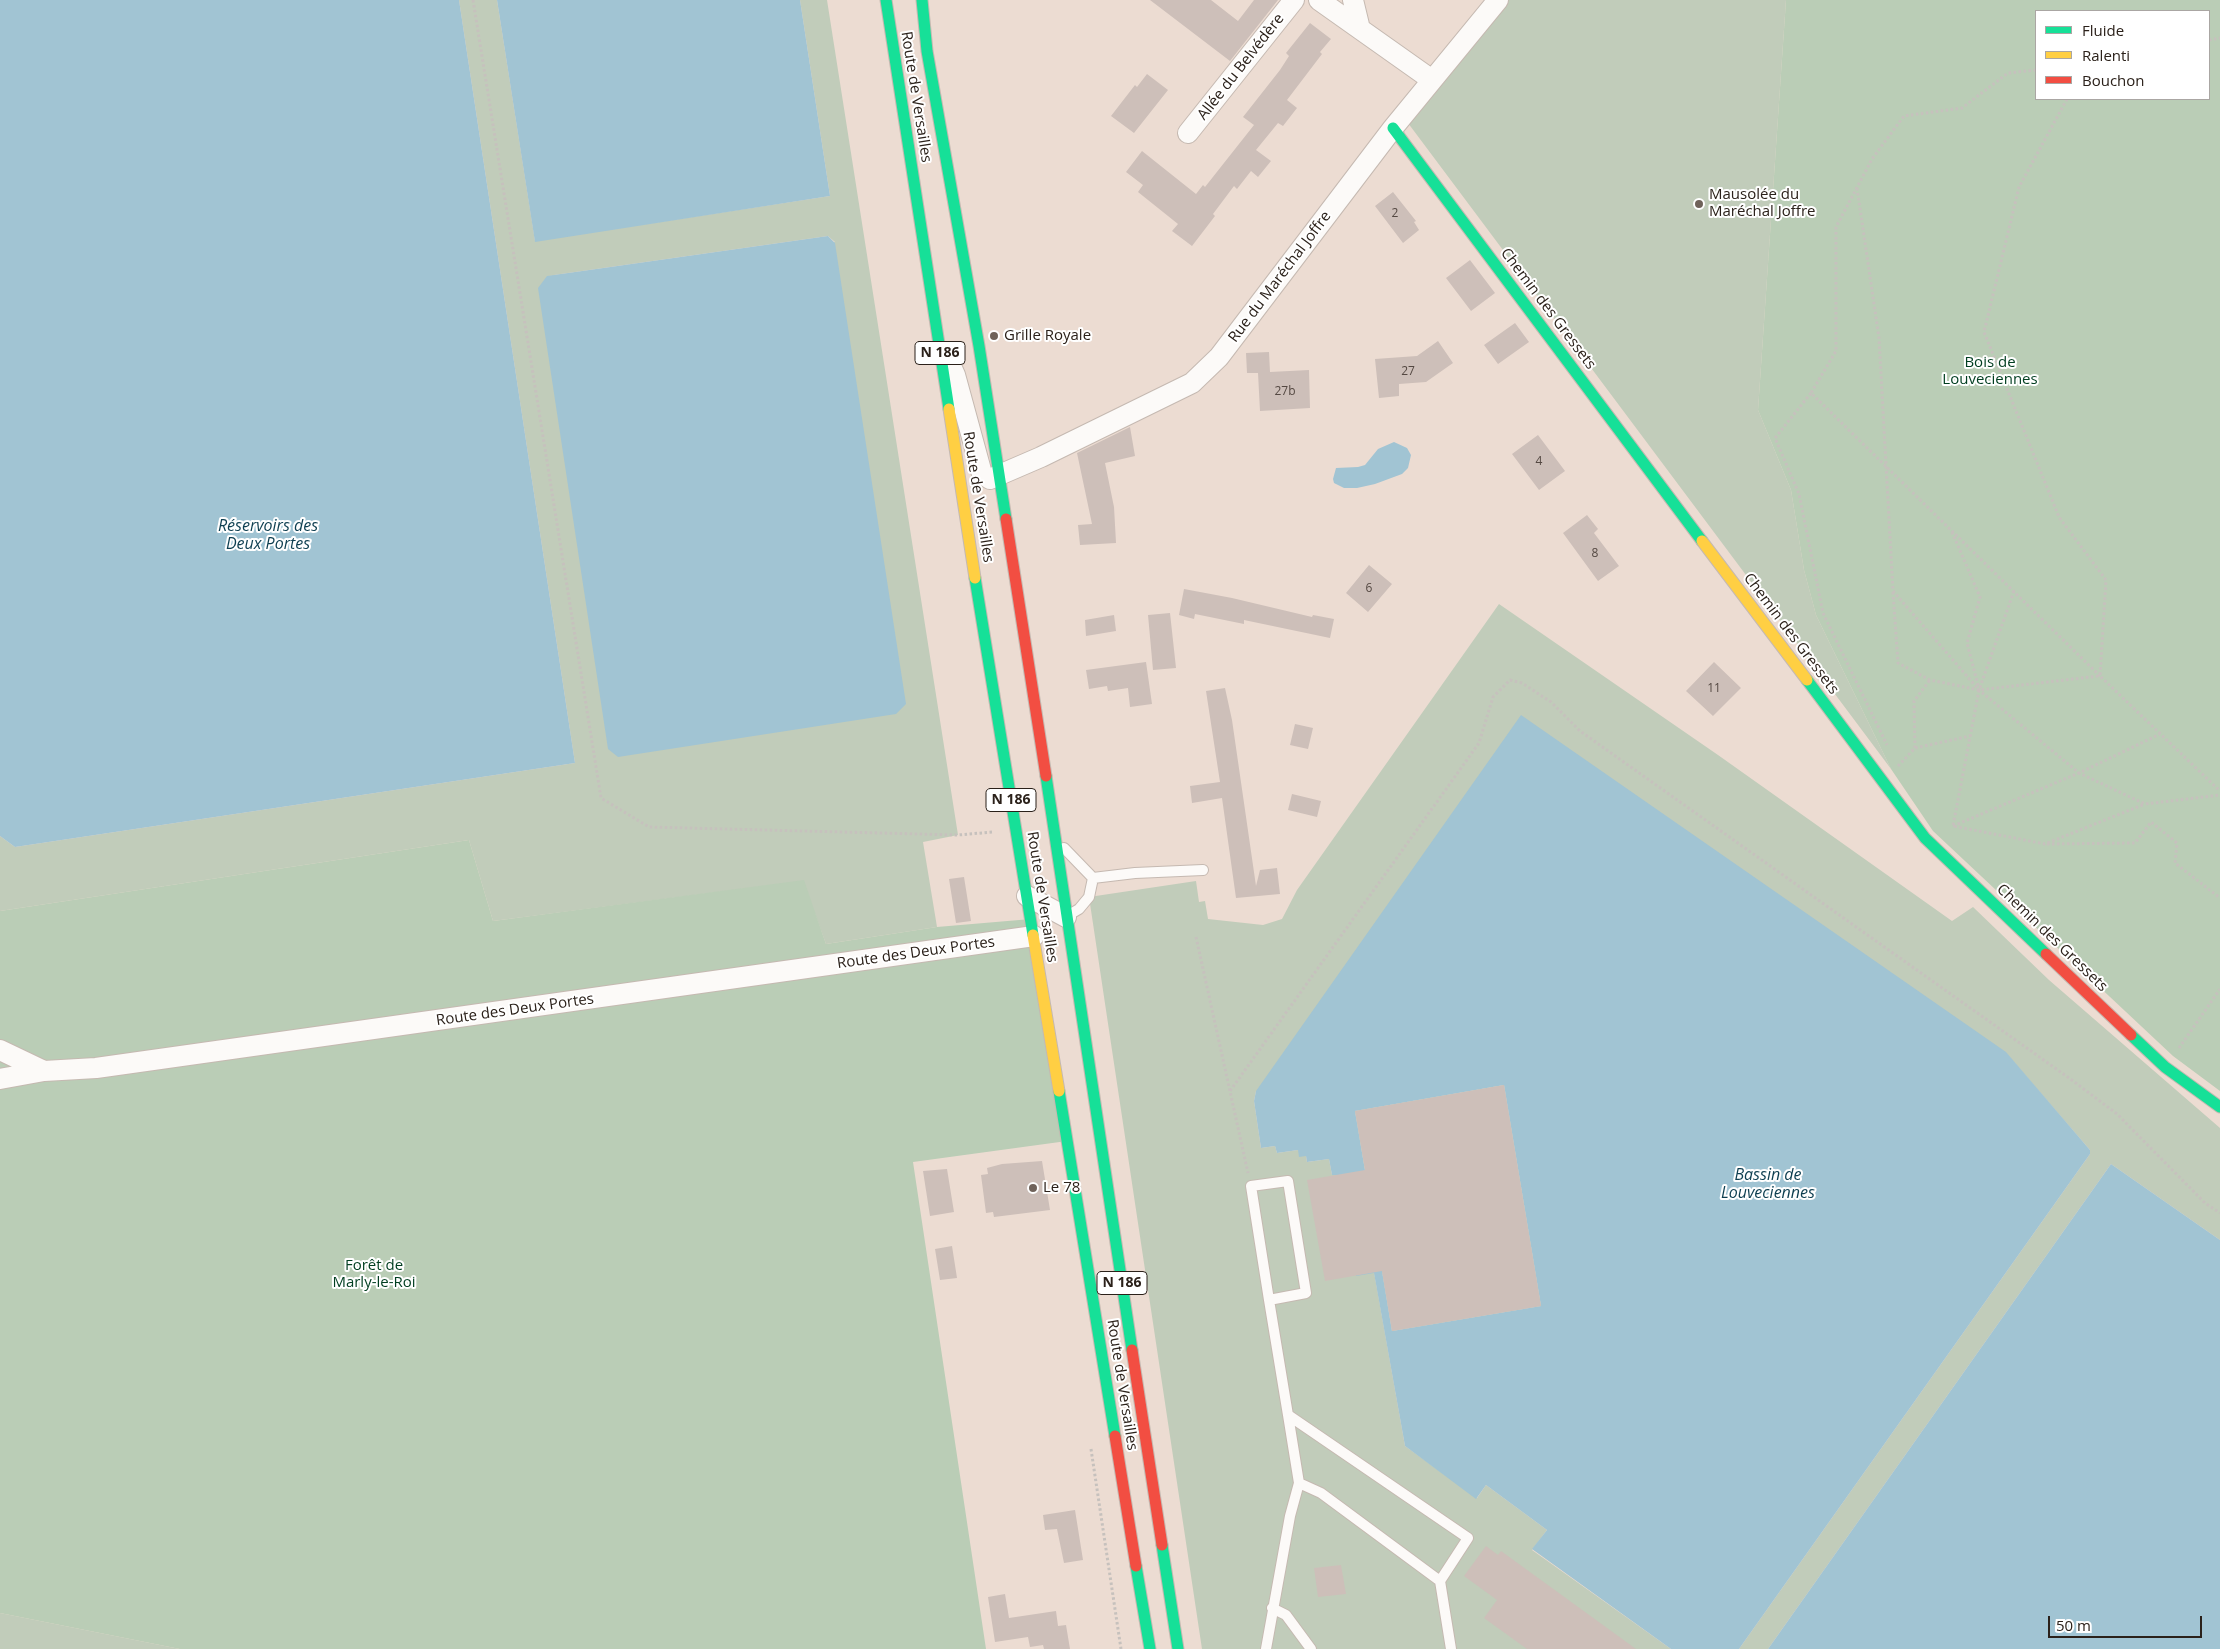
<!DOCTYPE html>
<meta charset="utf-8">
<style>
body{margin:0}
#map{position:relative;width:2220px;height:1649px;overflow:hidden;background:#ecdcd2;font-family:"Open Sans",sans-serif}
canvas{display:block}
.legend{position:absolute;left:2035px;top:10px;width:175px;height:90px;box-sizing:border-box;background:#fff;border:1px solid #aaa6a3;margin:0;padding:6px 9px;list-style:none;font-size:15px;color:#2b211a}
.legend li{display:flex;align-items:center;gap:10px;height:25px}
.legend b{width:25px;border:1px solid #aaa6a3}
.scale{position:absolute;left:2048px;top:1616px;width:154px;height:22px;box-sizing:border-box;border:2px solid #2b211a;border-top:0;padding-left:6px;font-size:15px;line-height:18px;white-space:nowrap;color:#2b211a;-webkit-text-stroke:4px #fff;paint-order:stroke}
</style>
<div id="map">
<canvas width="2220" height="1649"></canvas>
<ul class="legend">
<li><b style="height:6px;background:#16e098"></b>Fluide</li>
<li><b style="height:6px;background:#ffcf43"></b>Ralenti</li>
<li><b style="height:6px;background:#f24e42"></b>Bouchon</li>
</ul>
<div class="scale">50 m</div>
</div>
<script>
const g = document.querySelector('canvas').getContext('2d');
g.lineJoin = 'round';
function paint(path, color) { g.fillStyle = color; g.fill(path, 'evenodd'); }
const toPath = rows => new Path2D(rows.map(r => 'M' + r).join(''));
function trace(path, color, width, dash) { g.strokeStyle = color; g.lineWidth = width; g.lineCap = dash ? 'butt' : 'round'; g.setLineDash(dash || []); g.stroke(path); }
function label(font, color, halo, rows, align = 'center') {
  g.font = font + ' "Open Sans",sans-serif'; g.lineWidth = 4; g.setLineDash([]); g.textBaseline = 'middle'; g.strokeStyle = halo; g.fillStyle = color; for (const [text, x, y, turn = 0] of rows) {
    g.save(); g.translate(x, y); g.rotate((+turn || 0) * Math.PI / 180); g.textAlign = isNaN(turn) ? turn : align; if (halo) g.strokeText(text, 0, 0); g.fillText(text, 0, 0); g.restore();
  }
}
paint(toPath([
 [459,0,497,0,535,241,830,196,800,0,827,0,958,835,923,842,937,927,826,944,803,881,493,921,469,840,0,911,0,836,15,847,575,763],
 [828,236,835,242,547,276],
 [1504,0,1786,0,1758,410,1791,490,1804,570,1816,615,1891,769,1408,123],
 [1499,604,1718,755,1952,921,1973,907,2049,980,2220,1128,2220,1240,2111,1164,1768,1649,1739,1649,2090,1154,2090,1150,2005,1052,1256,1091,1254,1101,1261,1148,1275,1146,1277,1153,1298,1150,1306,1156,1307,1162,1329,1159,1332,1175,1339,1174,1370,1200,1355,1111,1504,1085,1541,1306,1392,1331,1377,1242,1356,1275,1374,1272,1405,1446,1477,1498,1486,1485,1547,1530,1532,1550,1671,1649,1202,1649,1089,897,1196,881,1199,902,1205,901,1208,919,1263,925,1282,919,1297,890],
 [0,1613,180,1649,0,1649]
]), '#c1ccba');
paint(toPath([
 [1786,0,2220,0,2220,1091,2173,1056,1933,831,1891,769,1816,615,1804,570,1791,490,1758,410],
 [2036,11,2209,11,2209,99,2036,99],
 [469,840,493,921,804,880,826,944,937,927,1031,919,1067,1141,913,1162,986,1649,180,1649,0,1613,0,911]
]), '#bacdb6');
paint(toPath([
 [0,0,459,0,575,763,15,847,0,836],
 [497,0,800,0,830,196,535,242],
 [828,236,835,243,906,704,896,714,618,757,608,749,538,288,547,276],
 [1394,442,1407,448,1411,455,1408,468,1402,474,1375,484,1357,488,1344,488,1334,483,1333,479,1336,468,1358,467,1365,465,1378,449],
 [1521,715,2006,1052,2090,1150,2090,1154,1739,1649,1671,1649,1532,1549,1547,1530,1486,1485,1476,1499,1405,1446,1374,1273,1356,1276,1355,1266,1377,1241,1392,1331,1541,1306,1504,1085,1355,1111,1370,1200,1340,1183,1339,1175,1332,1175,1329,1159,1307,1162,1306,1156,1299,1157,1298,1150,1277,1153,1275,1146,1261,1148,1254,1101,1256,1091],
 [2111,1164,2220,1240,2220,1649,1768,1649]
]), '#a1c4d3');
paint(toPath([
 [1150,0,1211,0,1238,21,1254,0,1278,0,1230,61],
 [1310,23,1331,39,1320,52,1322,54,1287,100,1297,108,1283,126,1278,123,1256,150,1271,161,1258,177,1251,171,1237,189,1234,186,1213,214,1215,216,1192,246,1172,231,1178,224,1138,192,1143,185,1126,172,1142,151,1196,194,1203,185,1205,187,1254,125,1243,117,1280,70,1289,56,1286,53],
 [1147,74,1168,90,1134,133,1111,116,1135,85,1137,87],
 [1393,192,1416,221,1414,222,1419,230,1403,243,1375,206],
 [1470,260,1495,293,1471,311,1446,278],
 [1515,323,1529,342,1498,364,1484,345],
 [1438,341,1453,363,1426,382,1399,384,1399,396,1379,398,1375,359,1417,356],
 [1269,352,1270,372,1309,370,1310,408,1260,411,1258,373,1247,373,1246,353],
 [1130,427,1135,456,1105,463,1114,507,1116,543,1080,545,1078,525,1092,524,1077,453],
 [1538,435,1565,471,1539,490,1512,454],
 [1587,515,1598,529,1594,533,1619,566,1598,581,1563,533],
 [1369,565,1392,584,1368,612,1346,593],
 [1184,589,1232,598,1312,617,1313,615,1334,619,1330,638,1244,620,1244,624,1195,614,1194,619,1179,615],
 [1170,613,1176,668,1153,670,1148,615],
 [1114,615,1116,631,1086,636,1085,620],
 [1146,662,1152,704,1130,707,1128,688,1108,691,1107,686,1089,689,1086,670],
 [1714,662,1741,688,1713,716,1686,691],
 [1225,688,1232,720,1256,886,1260,870,1277,868,1280,894,1236,898,1222,798,1192,803,1190,786,1220,782,1206,691],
 [1295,724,1313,728,1308,749,1290,745],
 [1292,794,1321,801,1317,817,1288,810],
 [964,877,971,921,956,923,949,879],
 [1504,1085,1541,1306,1392,1331,1382,1271,1325,1281,1307,1180,1365,1170,1355,1111],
 [1042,1161,1050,1210,994,1217,993,1212,986,1213,981,1175,988,1174,987,1168,1002,1164],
 [947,1169,954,1212,930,1216,923,1171],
 [952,1246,957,1278,940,1280,935,1249],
 [1075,1510,1083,1560,1064,1563,1057,1529,1045,1530,1043,1515],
 [1486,1546,1498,1555,1501,1551,1636,1649,1527,1649,1484,1618,1497,1600,1464,1576],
 [1341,1565,1346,1594,1318,1597,1314,1568],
 [1005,1594,1009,1618,1056,1611,1058,1626,1066,1625,1070,1649,1044,1649,1043,1645,1030,1647,1028,1637,995,1642,988,1597]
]), '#cdbfb9');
const lane = toPath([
 [1064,848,1093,878],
 [1093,878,1135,873,1203,870],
 [1067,916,1079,909,1089,897,1093,878],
 [1288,1415,1468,1538,1440,1581],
 [1299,1483,1321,1493,1440,1581,1451,1649],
 [1272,1608,1286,1615,1311,1649],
 [1266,1649,1290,1516,1299,1483,1288,1415,1269,1300,1251,1186,1288,1181,1306,1293,1269,1300]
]);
const street = toPath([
 [1319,0,1432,80],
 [1353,0,1360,29],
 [1188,133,1294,0],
 [951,366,955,375,982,474,990,479,1041,457,1192,383,1219,357,1393,128,1498,0],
 [1027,896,1066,917],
 [0,1050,44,1071,96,1068,1034,936],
 [0,1079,44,1071]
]);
const fast = toPath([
 [886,0,949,409],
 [922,0,927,51,979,346,1006,519],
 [1393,128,1702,541],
 [975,578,1033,935],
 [1807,680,1925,838,2046,954],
 [1046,776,1132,1350],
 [2131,1035,2165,1067,2220,1107],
 [1059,1091,1115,1436],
 [1162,1545,1178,1649],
 [1136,1566,1150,1649]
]);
const slow = toPath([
 [949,409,975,578],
 [1702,541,1807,680],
 [1033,935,1059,1091]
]);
const jam = toPath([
 [1006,519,1046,776],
 [2046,954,2131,1035],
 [1132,1350,1162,1545],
 [1115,1436,1136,1566]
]);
trace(lane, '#c5b9b1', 12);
trace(street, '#c5b9b1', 22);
trace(fast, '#c5b9b1', 13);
trace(slow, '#c5b9b1', 13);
trace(jam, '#c5b9b1', 13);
trace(toPath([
 [473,0,601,798,649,827,958,835,993,832],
 [2209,40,2220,38],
 [2036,70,2008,73,1962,108,1904,116,1872,159,1836,227,1836,351,1811,393,2100,676],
 [2067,99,2019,187,1984,332,2059,517,2106,580,2100,676,2220,791],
 [1857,188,1879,338,1893,591,1979,690,2079,773,2145,804,2220,795],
 [1811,393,1775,438,1799,494,1823,613,1887,745],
 [1952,532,1980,597,1967,643,1979,689],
 [2014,591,1979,690,1953,826,2045,844,2145,804],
 [1893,592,1898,663,1930,680,1979,690,2099,676],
 [1915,748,1914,701,1930,680],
 [1898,766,1915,748,1970,736],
 [1953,826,2079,773,2160,734],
 [2047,844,2135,843,2151,822,2177,843,2175,863,2220,898],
 [1196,937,1248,1173],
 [2179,1048,2220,989],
 [1230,1091,1479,743,1493,697,1510,680,1522,683,1551,702,1580,731,2069,1078,2117,1114,2205,1203,2220,1213],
 [1091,1449,1121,1649]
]), '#c6c1bd', 3, [2.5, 2.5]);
trace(lane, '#fcfaf8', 10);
trace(street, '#fcfaf8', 20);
trace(fast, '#16e098', 11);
trace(slow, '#ffcf43', 11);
trace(jam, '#f24e42', 11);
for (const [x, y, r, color] of [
 [1699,204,5,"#6f625a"],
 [994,336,5,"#6f625a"],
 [1033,1188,5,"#6f625a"]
]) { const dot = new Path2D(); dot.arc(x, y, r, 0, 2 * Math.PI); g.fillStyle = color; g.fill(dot); trace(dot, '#fff', 2); }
label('12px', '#544842', null, [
 ["2",1395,214],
 ["27",1408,372],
 ["27b",1285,392],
 ["4",1539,462],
 ["8",1595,554],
 ["6",1369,589],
 ["11",1714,689]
]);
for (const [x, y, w] of [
 [940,353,50],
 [1011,800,50],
 [1122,1283,50]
]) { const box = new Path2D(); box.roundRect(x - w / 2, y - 11.5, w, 23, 4); g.fillStyle = '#fff'; g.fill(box); trace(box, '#2b211a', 1); }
label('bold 14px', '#2b211a', null, [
 ["N 186",940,353],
 ["N 186",1011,800],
 ["N 186",1122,1283]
]);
label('15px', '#2b211a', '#fff', [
 ["Allée du Belvédère",1241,67,-52],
 ["Route de Versailles",916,97,81],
 ["Rue du Maréchal Joffre",1280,277,-53],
 ["Chemin des Gressets",1548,309,53],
 ["Route de Versailles",978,497,81],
 ["Chemin des Gressets",1791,634,53],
 ["Route de Versailles",1042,897,81],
 ["Chemin des Gressets",2052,938,44],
 ["Route des Deux Portes",916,953,-8],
 ["Route des Deux Portes",515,1010,-8],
 ["Route de Versailles",1122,1385,81]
]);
label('15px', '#2b211a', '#fff', [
 ["Mausolée du",1709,195],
 ["Maréchal Joffre",1709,212],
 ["Grille Royale",1004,336],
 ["Le 78",1043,1188]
], 'left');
label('15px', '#003e20', '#fff', [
 ["Bois de",1990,363],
 ["Louveciennes",1990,380],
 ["Forêt de",374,1266],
 ["Marly-le-Roi",374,1283]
]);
label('italic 16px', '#0d3e50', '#fff', [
 ["Réservoirs des",268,526],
 ["Deux Portes",268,544],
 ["Bassin de",1768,1175],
 ["Louveciennes",1768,1193]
]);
</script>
